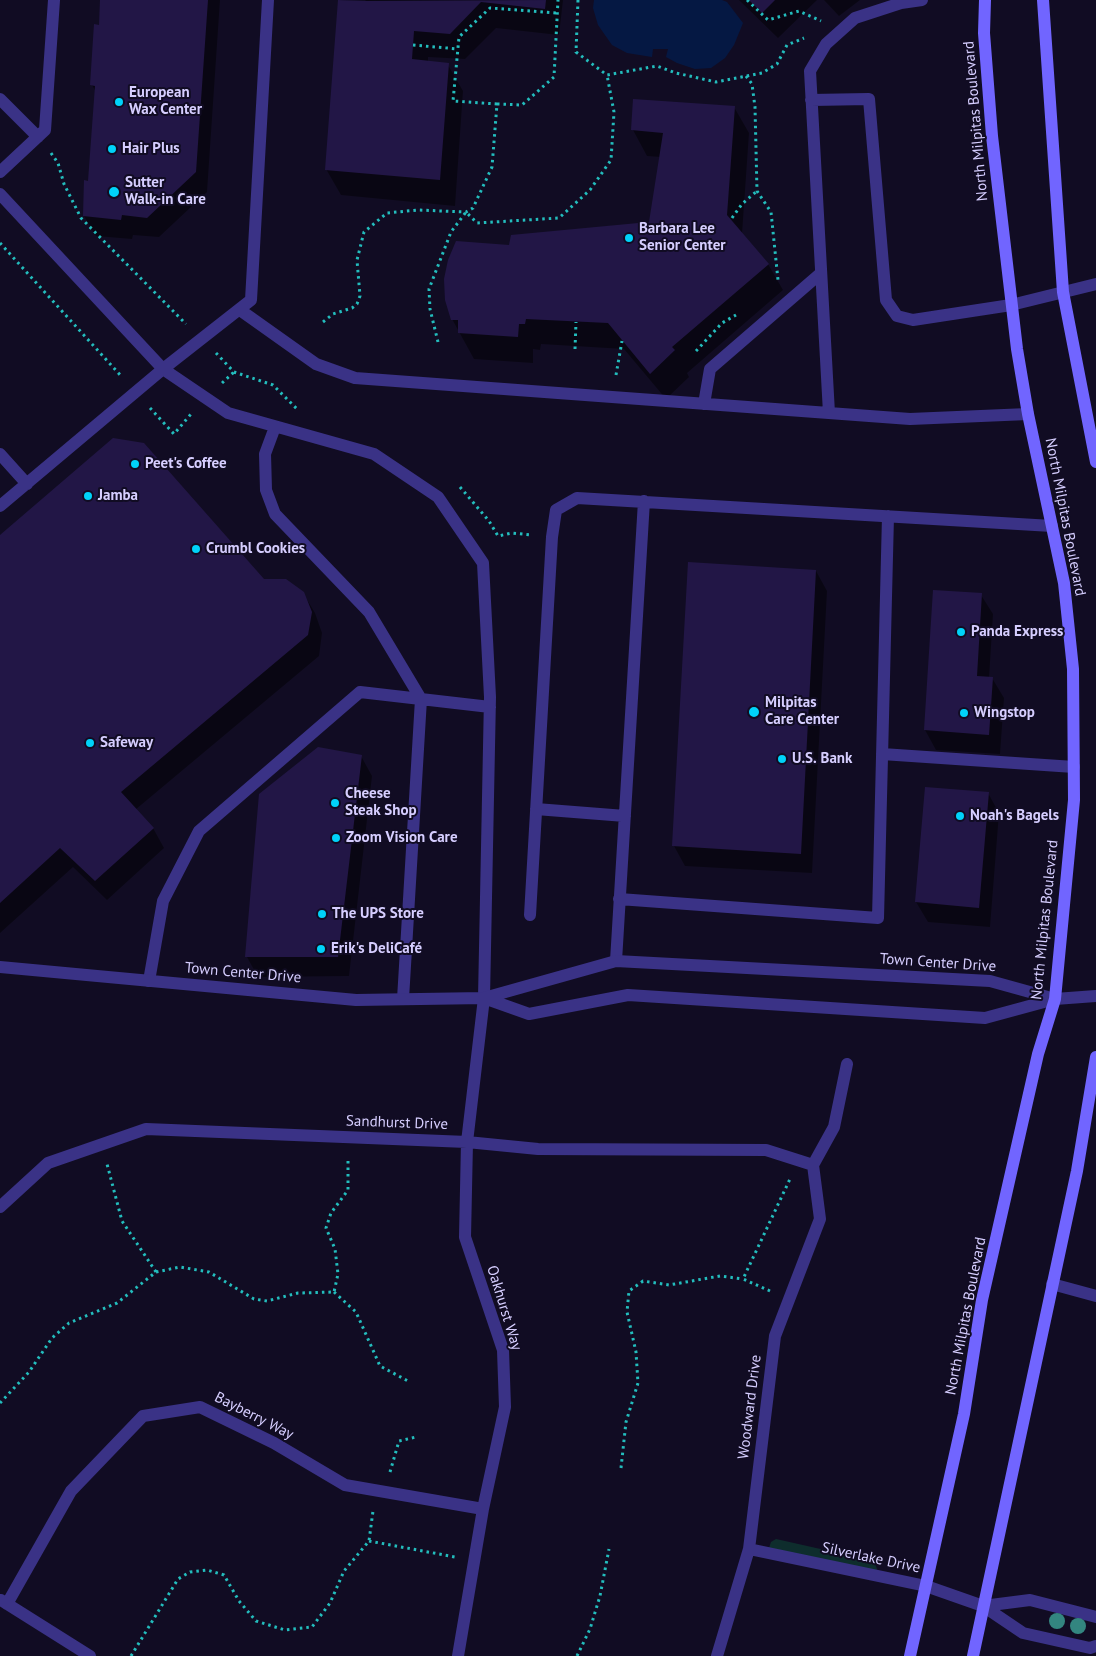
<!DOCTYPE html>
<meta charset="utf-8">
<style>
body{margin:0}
canvas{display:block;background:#110c23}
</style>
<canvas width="1096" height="1656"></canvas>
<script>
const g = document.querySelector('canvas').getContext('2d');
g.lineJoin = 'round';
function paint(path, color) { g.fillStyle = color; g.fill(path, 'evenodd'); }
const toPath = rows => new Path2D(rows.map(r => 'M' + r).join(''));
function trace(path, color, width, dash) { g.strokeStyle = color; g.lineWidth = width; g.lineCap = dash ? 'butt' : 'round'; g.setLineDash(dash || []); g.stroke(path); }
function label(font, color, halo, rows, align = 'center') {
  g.font = font + ' "PT Sans",sans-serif'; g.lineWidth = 4; g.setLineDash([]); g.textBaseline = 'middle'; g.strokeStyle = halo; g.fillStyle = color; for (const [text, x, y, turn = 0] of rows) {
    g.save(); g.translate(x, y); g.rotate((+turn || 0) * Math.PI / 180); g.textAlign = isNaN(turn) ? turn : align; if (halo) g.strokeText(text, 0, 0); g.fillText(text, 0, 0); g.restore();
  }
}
paint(toPath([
 [776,1539,874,1561,877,1569,876,1572,769,1548,771,1542]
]), '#0e2d2d');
paint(toPath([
 [594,0,722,0,727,2,743,23,734,45,725,58,711,68,695,69,677,63,666,57,668,49,653,49,652,57,627,53,612,45,598,25,593,8]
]), '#051843');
paint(toPath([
 [102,0,220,0,207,192,159,237,133,235,132,239,96,236,84,216,90,182,96,92,92,85],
 [340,0,364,2,366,0,563,0,559,35,496,28,465,59,428,57,428,62,448,65,463,91,455,206,341,195,326,169],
 [739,0,817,0,778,38],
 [824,0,860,0,839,16],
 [734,107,749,133,742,234,768,264,783,290,687,373,689,377,666,399,624,349,541,344,540,350,533,349,533,363,474,359,452,319,510,246,650,223,661,157,647,156,633,130],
 [0,537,263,580,303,593,315,613,322,633,319,656,135,810,153,828,164,848,107,900,73,867,0,933],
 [816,571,827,591,812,873,685,866,674,846],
 [935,591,981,595,993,614,989,678,992,678,1004,698,1000,754,936,750,925,730],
 [361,756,372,776,349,976,258,977,247,957],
 [988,793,999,813,990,927,928,922,916,902]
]), '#0007');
paint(toPath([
 [100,0,208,0,196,172,147,218,122,215,121,220,83,216,84,180,88,181,95,86,90,85,94,24,99,25],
 [338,0,364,1,546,0,545,9,481,2,450,34,414,31,412,59,449,63,440,180,325,170],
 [749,0,775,0,762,13],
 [633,99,735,106,727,215,769,264,672,347,675,350,650,374,608,323,526,319,525,324,519,324,518,337,458,333,458,320,451,320,445,300,444,279,448,260,456,241,509,245,511,235,649,222,663,133,631,130],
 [113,438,144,443,264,579,286,579,304,592,312,612,308,635,121,792,154,828,95,881,60,848,0,903,0,535],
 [688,562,816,570,801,854,672,846],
 [933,590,982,593,977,676,993,677,989,735,924,730],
 [318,747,362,755,338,957,245,957,259,794],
 [925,787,989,792,979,908,915,902]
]), '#221646');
trace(toPath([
 [578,0,576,52,607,75,657,66,676,73,716,82,762,73,777,64,787,45,804,38],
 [747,0,768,20,799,11,821,21],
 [413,45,458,49],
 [746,76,752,84,755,107,757,191,771,212,778,280],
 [497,104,522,105,554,77,558,0],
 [51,153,58,163,64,184,81,218,186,324],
 [732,218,742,204,757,191],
 [0,243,122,377],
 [323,322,333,314,352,308,357,304,360,296,357,260,364,232,387,213,418,210,466,212,473,208,492,167,497,104,453,101,459,37,490,8,557,13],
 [438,342,430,309,429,289,451,232,466,212,477,223,559,218,590,190,611,160,614,112,607,75],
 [575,349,576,322],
 [696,351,722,323,736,315],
 [216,353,234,372,273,385,297,409],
 [616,375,622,341],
 [222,383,234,372],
 [150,408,174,434,191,414],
 [460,487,489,521,498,536,512,533,531,535],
 [156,1272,180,1267,209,1272,254,1299,267,1301,298,1293,334,1292,338,1274,335,1249,326,1228,331,1213,348,1190,348,1159],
 [770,1291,743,1279,790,1179],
 [334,1292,356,1312,380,1366,408,1381],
 [0,1403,29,1372,52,1338,69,1323,117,1303,156,1272,122,1221,107,1164],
 [621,1468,626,1422,638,1383,636,1352,627,1312,629,1291,643,1281,669,1285,720,1276,743,1279],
 [390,1472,399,1441,416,1437],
 [369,1541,455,1557],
 [131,1656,178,1579,190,1572,207,1570,224,1575,239,1601,256,1621,285,1630,312,1627,330,1603,344,1571,369,1541,373,1511],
 [577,1656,590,1629,600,1596,609,1549]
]), '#23bdbd', 3, [2.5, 4]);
trace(toPath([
 [0,99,38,137],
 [811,100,869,99,886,300,897,316,913,320,1011,305,1096,284],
 [0,172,45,130,54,0],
 [0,194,163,369,228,413,374,454,438,497,483,563,490,697,484,998],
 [240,310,316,364,355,378,910,419,1028,414],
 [704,404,710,369,821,273],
 [829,413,810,71,826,44,855,18,901,3,922,0],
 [275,427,265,454,266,490,275,514,369,612,421,699,403,999],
 [0,454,27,484],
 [0,506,163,369,251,300,268,0],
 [882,754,1074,767],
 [536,809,625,816],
 [619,899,878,918,888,516],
 [530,915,552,537,556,510,577,498,1052,526],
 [616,961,644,501],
 [149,981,163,901,199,831,360,692,490,707],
 [1052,1284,1096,1296]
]), '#3a3286', 12);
trace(toPath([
 [0,967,356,1000,484,998,616,961,990,981,1055,999],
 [484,998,529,1014,628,995,985,1018,1055,999,1096,996],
 [813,1165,834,1127,847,1064],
 [0,1207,48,1163,146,1129,467,1142,538,1149,766,1150,813,1165],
 [749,1549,926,1586,983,1606,1023,1633,1090,1648,1096,1646],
 [1,1600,90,1656],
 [7,1604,71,1491,143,1416,200,1407,274,1443,345,1485,483,1509],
 [983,1606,1030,1600,1096,1617],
 [458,1656,483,1509,505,1407,503,1350,465,1237,467,1142,484,998],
 [717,1656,749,1549,775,1336,820,1219,813,1165]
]), '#3a3286', 12);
trace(toPath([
 [1043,0,1063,292,1096,462],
 [910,1656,964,1414,982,1300,1038,1054,1055,999,1074,800,1073,669,1064,583,1028,414,1017,349,992,136,984,33,985,0],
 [973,1656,1077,1171,1096,1057]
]), '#7165ff', 12);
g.fillStyle = '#338680';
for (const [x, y] of [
 [1057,1621],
 [1078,1626]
]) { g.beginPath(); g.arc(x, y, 8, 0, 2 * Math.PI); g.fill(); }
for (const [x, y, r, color] of [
 [119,102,5,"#00d2f9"],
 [112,149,5,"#00d2f9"],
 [114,192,6,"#00d2f9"],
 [629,238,5,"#00d2f9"],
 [135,464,5,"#00d2f9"],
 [88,496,5,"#00d2f9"],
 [196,549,5,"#00d2f9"],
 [961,632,5,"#00d2f9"],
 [754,712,6,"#00d2f9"],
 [964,713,5,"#00d2f9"],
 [90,743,5,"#00d2f9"],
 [782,759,5,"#00d2f9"],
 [335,803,5,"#00d2f9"],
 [960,816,5,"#00d2f9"],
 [336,838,5,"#00d2f9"],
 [322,914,5,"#00d2f9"],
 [321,949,5,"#00d2f9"]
]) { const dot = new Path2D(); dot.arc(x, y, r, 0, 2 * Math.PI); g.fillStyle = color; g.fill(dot); trace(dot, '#110c23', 2); }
label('bold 15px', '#d6ceff', '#110c23', [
 ["European",129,93],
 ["Wax Center",129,110],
 ["Hair Plus",122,149],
 ["Sutter",125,183],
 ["Walk-in Care",125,200],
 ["Barbara Lee",639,229],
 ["Senior Center",639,246],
 ["Peet's Coffee",145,464],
 ["Jamba",98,496],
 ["Crumbl Cookies",206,549],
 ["Panda Express",971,632],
 ["Milpitas",765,703],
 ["Care Center",765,720],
 ["Wingstop",974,713],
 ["Safeway",100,743],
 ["U.S. Bank",792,759],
 ["Cheese",345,794],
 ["Steak Shop",345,811],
 ["Noah's Bagels",970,816],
 ["Zoom Vision Care",346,838],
 ["The UPS Store",332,914],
 ["Erik's DeliCafé",331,949]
], 'left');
label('15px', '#d6ceff', '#110c23', [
 ["North Milpitas Boulevard",976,121,-95],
 ["North Milpitas Boulevard",1065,517,79],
 ["North Milpitas Boulevard",1045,920,-84],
 ["Town Center Drive",938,963,4],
 ["Town Center Drive",243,973,5],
 ["Sandhurst Drive",397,1123,2],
 ["Oakhurst Way",504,1308,73],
 ["North Milpitas Boulevard",966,1316,-79],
 ["Woodward Drive",750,1407,-83],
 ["Bayberry Way",254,1416,27],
 ["Silverlake Drive",871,1558,12]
]);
</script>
